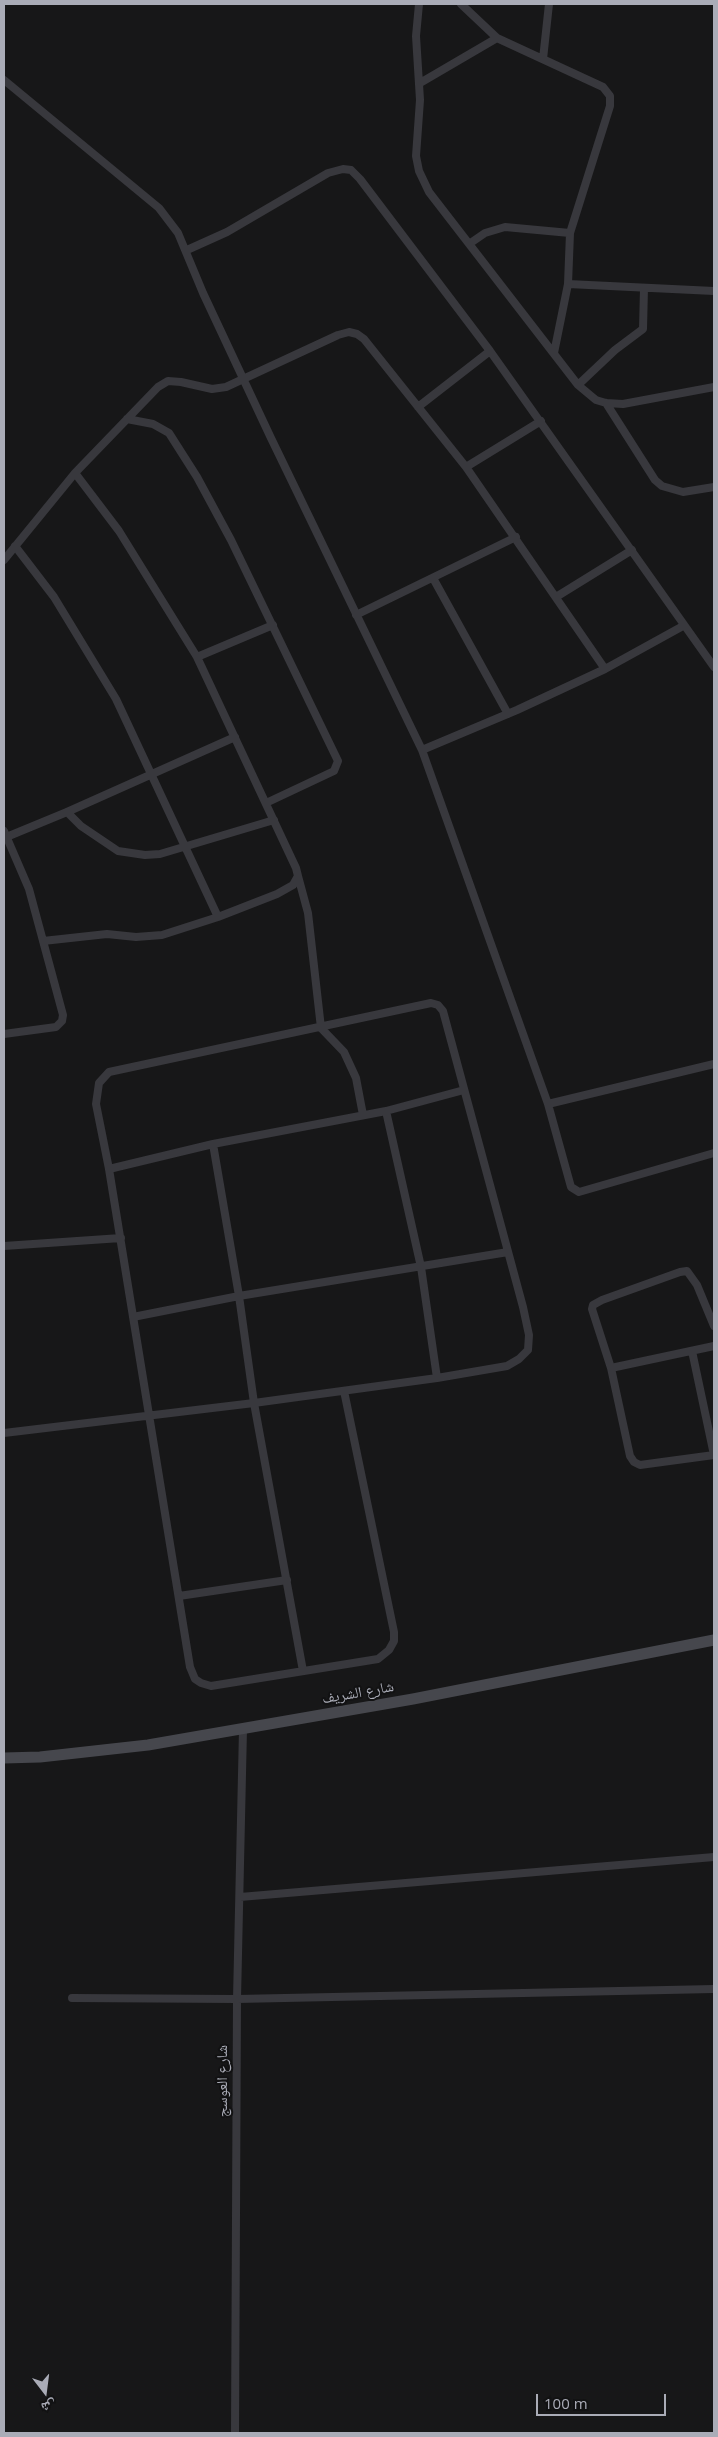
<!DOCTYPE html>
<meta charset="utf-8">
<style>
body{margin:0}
#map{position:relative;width:718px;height:2437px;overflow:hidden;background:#171718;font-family:"Open Sans","Noto Naskh Arabic",sans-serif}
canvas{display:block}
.frame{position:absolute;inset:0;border:5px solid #aaacb7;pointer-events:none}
.north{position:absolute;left:20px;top:2367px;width:50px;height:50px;-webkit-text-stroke:4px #121213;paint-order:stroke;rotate:165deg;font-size:14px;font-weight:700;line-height:20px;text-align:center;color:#aaacb7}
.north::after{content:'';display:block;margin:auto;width:18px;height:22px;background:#aaacb7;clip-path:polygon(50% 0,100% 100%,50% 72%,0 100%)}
.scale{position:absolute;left:536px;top:2394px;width:130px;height:22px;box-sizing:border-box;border:2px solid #aaacb7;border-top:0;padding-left:6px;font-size:15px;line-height:18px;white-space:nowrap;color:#aaacb7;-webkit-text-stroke:4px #121213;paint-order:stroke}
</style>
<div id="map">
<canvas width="718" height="2437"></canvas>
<div class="frame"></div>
<div class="north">ش</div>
<div class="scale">100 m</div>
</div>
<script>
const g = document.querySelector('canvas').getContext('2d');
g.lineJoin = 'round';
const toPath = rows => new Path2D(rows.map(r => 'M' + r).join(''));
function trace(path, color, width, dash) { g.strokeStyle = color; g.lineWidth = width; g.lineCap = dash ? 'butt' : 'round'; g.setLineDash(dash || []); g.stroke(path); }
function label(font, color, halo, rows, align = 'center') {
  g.font = font + ' "Open Sans","Noto Naskh Arabic",sans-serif'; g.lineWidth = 4; g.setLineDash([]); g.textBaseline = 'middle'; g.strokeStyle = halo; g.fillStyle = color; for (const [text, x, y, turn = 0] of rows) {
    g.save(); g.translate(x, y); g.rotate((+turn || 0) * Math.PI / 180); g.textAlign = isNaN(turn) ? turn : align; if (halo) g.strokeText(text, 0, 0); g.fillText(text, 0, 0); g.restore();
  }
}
trace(toPath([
 [419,4,416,36,420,100,416,156,419,171,429,192,578,385,596,400,606,403,623,404,714,387],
 [461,4,497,38,603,87,610,96,610,106,570,233,568,284,554,353],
 [543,59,549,4],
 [4,80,159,208,178,233,203,293,270,436,422,750,517,710,605,669,683,626],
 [420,83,497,38],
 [469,244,485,233,505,227,570,233],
 [187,250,227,232,328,173,343,169,351,170,360,179,490,351,714,667],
 [568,284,714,291],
 [578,385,615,350,643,329,644,288],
 [606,403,655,480,662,486,683,492,714,487],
 [418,407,490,351],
 [127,419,153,424,169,433,197,477,231,540,338,761,334,771,266,803],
 [466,467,541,421],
 [15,546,54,597,116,699,218,917],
 [4,560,75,473,158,387,168,381,181,382,212,389,226,387,338,335,349,332,357,334,364,339,466,467,605,669],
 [433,578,508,714],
 [556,597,632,550],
 [356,615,516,537],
 [197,657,273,625],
 [422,750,548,1104,571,1187,579,1192,714,1153],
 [67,812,81,826,118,851,145,855,160,854,274,820],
 [4,831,29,889,63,1015,62,1021,56,1027,4,1034],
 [4,838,67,812,235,737],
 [298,876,308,913,321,1028,344,1052,356,1078,363,1115],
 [43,941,107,934,136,937,162,935,218,917,277,894,293,885,298,876,296,868,197,657,119,531,75,473],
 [548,1104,714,1064],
 [213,1144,239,1296,254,1403,303,1671],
 [109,1169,213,1144,386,1111,464,1090],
 [4,1246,121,1238],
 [133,1317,239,1296,508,1252],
 [714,1326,697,1285,687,1271,680,1272,602,1300,593,1305,592,1309,611,1368,630,1456,634,1462,640,1465,714,1455],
 [692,1351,714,1455],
 [611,1368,714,1346],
 [344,1391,394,1632,394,1641,389,1650,378,1659,211,1686,201,1683,195,1679,190,1667,109,1169,96,1104,99,1083,109,1072,431,1003,438,1005,443,1011,523,1307,529,1335,528,1350,519,1359,507,1366,437,1378],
 [4,1433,254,1403,437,1378,421,1267,386,1111],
 [179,1596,287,1580],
 [240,1897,714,1857],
 [72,1998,237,1999,714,1989],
 [235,2433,237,1999,243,1729]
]), '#38383d', 8);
trace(toPath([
 [4,1758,40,1757,148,1745,413,1699,714,1640]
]), '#46474d', 11);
label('15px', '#aaacb7', '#121213', [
 ["شارع الشريف",358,1693,-10],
 ["شارع العوسج",223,2081,-90]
]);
</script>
